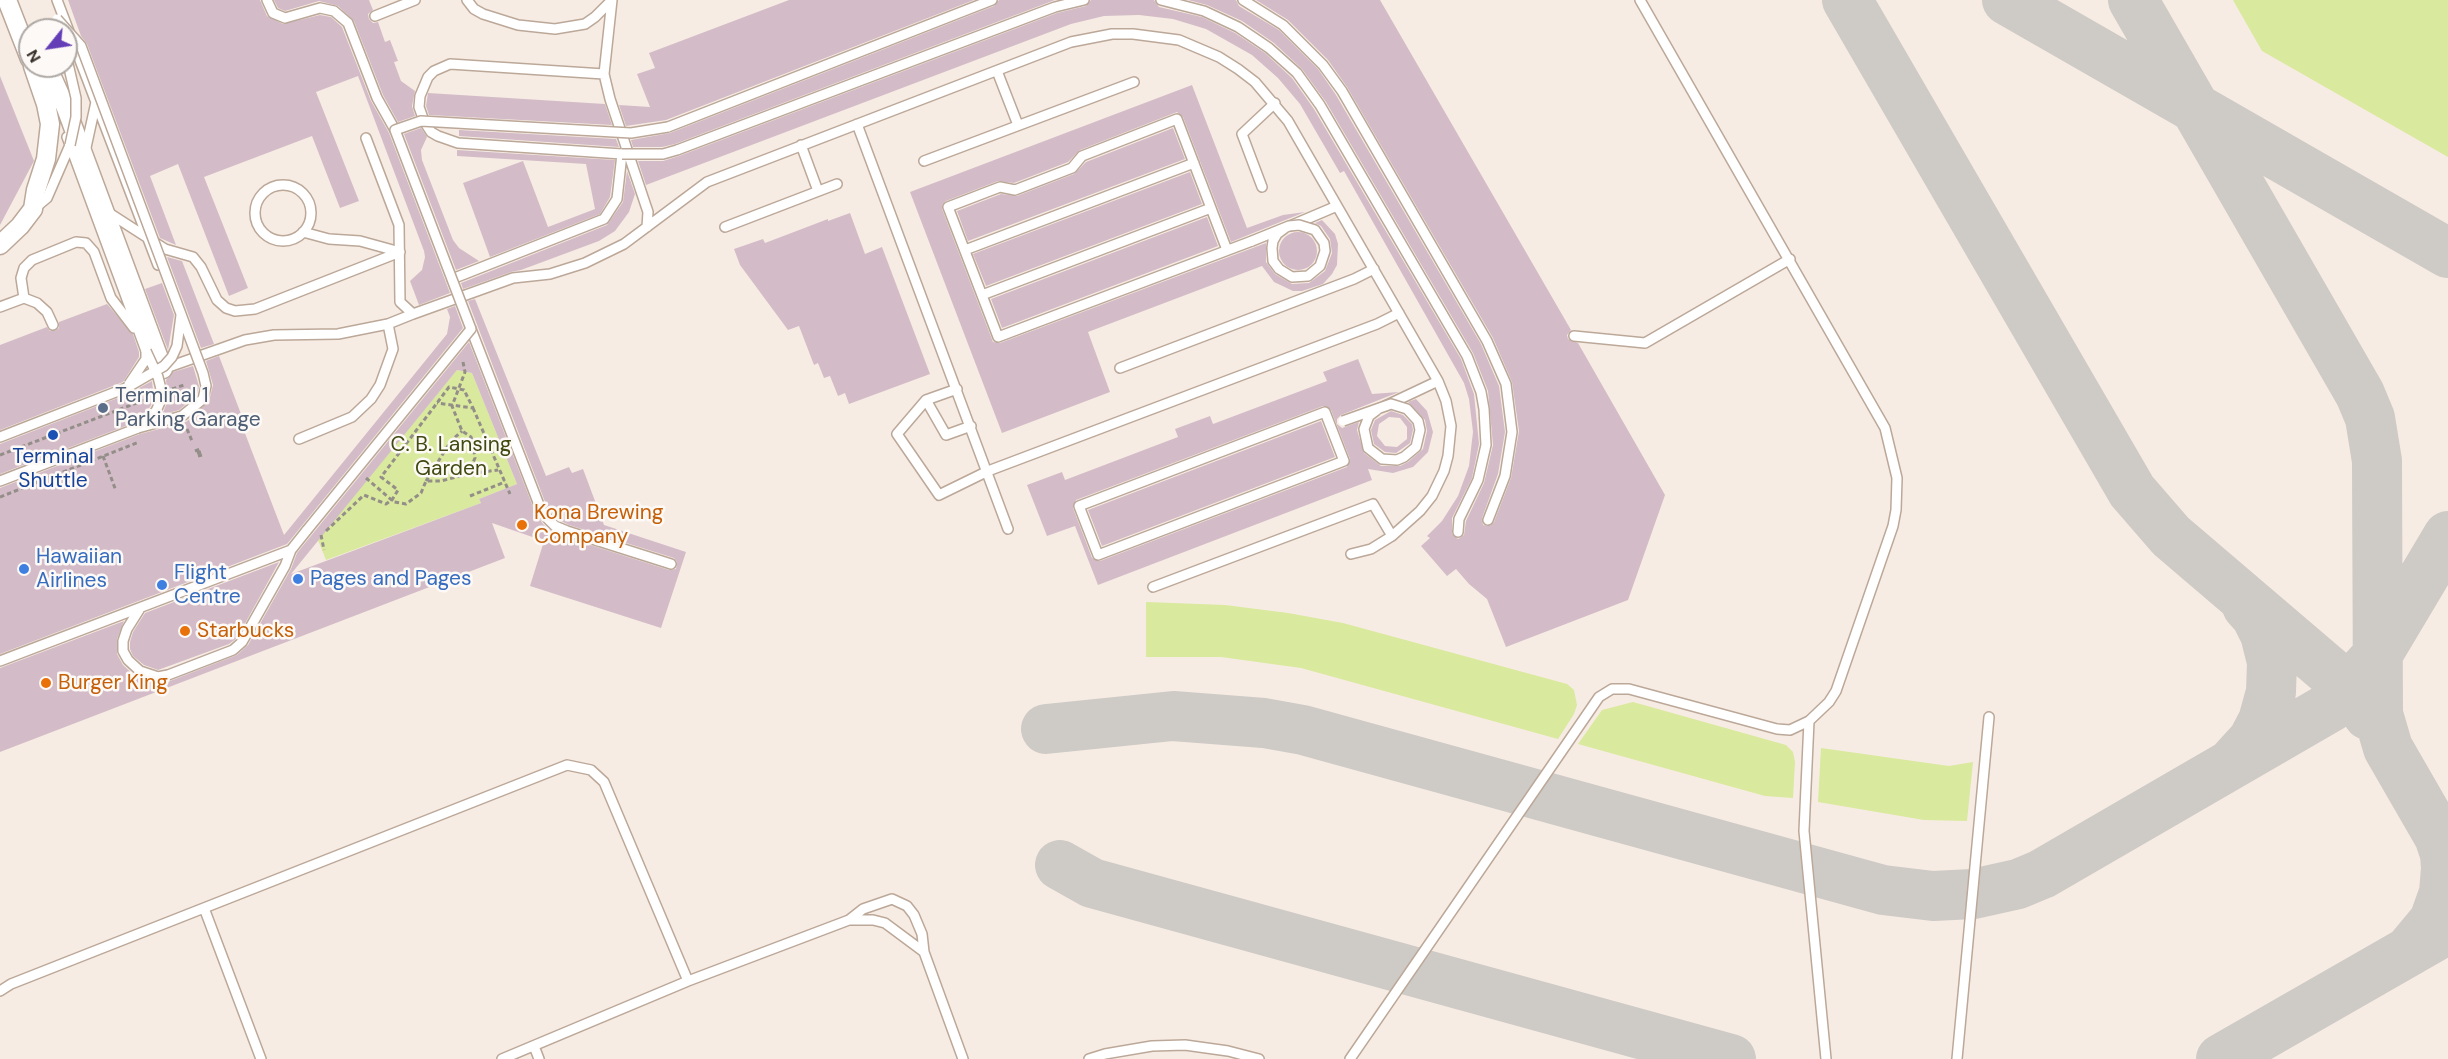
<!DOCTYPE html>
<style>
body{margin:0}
#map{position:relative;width:2448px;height:1059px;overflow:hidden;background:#fdf9f6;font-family:"DM Sans",sans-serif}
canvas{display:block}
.north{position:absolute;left:18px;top:18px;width:60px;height:60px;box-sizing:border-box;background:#fdf9f6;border:2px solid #aea8a4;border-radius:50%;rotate:240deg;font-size:16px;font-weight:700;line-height:24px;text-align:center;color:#372f29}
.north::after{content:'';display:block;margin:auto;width:21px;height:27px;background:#633eb6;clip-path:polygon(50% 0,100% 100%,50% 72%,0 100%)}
</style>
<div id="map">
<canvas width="2448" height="1059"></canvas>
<div class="north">N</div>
</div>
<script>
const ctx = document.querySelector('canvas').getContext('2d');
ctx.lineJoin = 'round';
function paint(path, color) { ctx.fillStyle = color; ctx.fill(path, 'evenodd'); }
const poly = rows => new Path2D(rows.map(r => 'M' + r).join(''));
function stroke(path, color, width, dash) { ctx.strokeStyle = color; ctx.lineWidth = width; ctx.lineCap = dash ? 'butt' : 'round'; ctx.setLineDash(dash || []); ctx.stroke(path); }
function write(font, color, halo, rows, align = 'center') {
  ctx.font = font + ' "DM Sans",sans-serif'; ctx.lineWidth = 5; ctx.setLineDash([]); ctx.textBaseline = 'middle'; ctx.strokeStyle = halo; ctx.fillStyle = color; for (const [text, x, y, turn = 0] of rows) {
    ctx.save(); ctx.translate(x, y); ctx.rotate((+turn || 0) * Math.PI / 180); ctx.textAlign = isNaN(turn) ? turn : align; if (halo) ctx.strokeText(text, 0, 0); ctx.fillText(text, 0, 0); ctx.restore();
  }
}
const built = poly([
 [0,0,2448,0,2448,1059,0,1059],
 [30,30,66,30,66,66,30,66]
]);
const green = poly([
 [2233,0,2448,0,2448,157,2262,51],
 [457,370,472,373,517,484,479,499,481,503,326,560,318,540],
 [1146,602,1225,605,1288,613,1343,623,1567,684,1574,690,1577,705,1574,714,1558,739,1301,668,1221,657,1146,657],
 [1633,702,1786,745,1793,752,1795,762,1793,798,1765,796,1578,744,1602,710],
 [1821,748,1949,766,1973,762,1967,821,1924,820,1818,802]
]);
const taxiway = poly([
 [1847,0,2132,491,2171,536,2335,676,2356,697,2368,715],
 [2007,0,2448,253],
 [2133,0,2360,394,2370,418,2377,461,2378,714,2388,748,2448,852],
 [1046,729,1173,716,1264,723,1303,730,1883,890,1933,896,1973,894,2018,884,2042,874,2332,706,2376,657,2448,536],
 [2232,763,2253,740,2263,721,2271,692,2272,662,2265,634,2256,616,2247,606],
 [1060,865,1092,883,1731,1059],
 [2409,951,2434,921,2444,893,2446,868,2445,854,2439,836],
 [2221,1059,2448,929]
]);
const building = poly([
 [68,0,260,0,267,16,283,24,320,15,331,17,342,27,371,101,389,133,450,293,419,305,410,281,422,270,425,257,424,251,358,76,316,92,359,201,340,208,312,136,204,177,248,288,229,296,178,164,150,176,176,245,160,238,87,44,81,36],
 [274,0,369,0,373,10,368,14,369,19,373,23,378,22,385,42,390,40,398,61,394,62,401,81,415,91,412,106,415,116,398,122,383,95,354,21,338,6,319,1,285,11,278,8],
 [789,0,974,0,666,120,626,126,619,105,650,107,637,74,655,68,649,53],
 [999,0,1055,0,675,144,662,147,633,147,631,140,670,133,994,6],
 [1091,0,1154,0,1159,7,1202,17,1235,33,1265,53,1292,78,1314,109,1461,359,1474,394,1479,444,1472,478,1452,518,1452,534,1458,539,1464,535,1466,521,1484,483,1493,445,1488,391,1473,353,1326,102,1302,69,1274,43,1242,21,1207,5,1188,0,1236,0,1239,6,1279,30,1318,69,1336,95,1481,344,1499,386,1505,432,1498,474,1482,518,1483,525,1490,526,1494,522,1511,478,1519,431,1512,382,1493,338,1347,87,1328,60,1288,20,1256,0,1380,0,1571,330,1567,335,1568,339,1578,343,1665,495,1628,600,1506,647,1487,599,1469,584,1456,569,1447,576,1421,546,1430,538,1427,536,1442,521,1458,496,1469,466,1473,432,1469,399,1464,383,1344,171,1340,173,1300,104,1278,78,1252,55,1206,29,1173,19,1139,15,1104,16,1071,24,646,185,638,161,663,161,679,156,1057,13,1086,6],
 [0,76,34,161,0,225],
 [1192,85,1247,228,1283,215,1305,212,1231,242,1183,117,1177,112,1080,150,1068,162,1014,183,998,181,946,201,942,205,942,209,993,342,1000,343,1266,243,1266,262,1275,274,1292,284,1309,283,1325,271,1332,253,1330,239,1321,226,1315,223,1322,220,1335,234,1338,244,1337,265,1332,274,1323,284,1302,291,1293,291,1274,282,1262,266,1088,332,1110,392,1002,433,910,192],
 [428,93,605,104,612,125,429,115,426,106],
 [421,128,427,137,421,150,422,160,453,240,459,248,479,261,456,270,404,134],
 [1173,128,1185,159,968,241,957,211,1001,194,1017,196,1074,174,1086,162],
 [459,130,616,139,619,147,459,136],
 [457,150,615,160,610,197,600,214,490,257,463,183,523,161,548,227,595,209,586,164,457,156],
 [627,171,635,194,629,212,615,231,599,241,521,270,511,272,463,289,461,283,607,225,623,202],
 [1190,172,1202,204,986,286,973,254],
 [850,213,865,254,882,247,930,374,849,404,845,393,838,396,830,376,824,378,818,363,814,365,799,326,788,330,740,265,734,249,763,239,765,243,828,219,828,221],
 [1207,217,1218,246,1002,328,991,299],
 '1279 251a19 19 0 1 1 38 0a19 19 0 1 1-38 0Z',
 [167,257,182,261,214,344,201,348],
 [162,283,174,315,168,350,145,289],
 [475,299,546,476,569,467,572,473,583,469,604,525,686,552,661,628,530,586,544,541,492,523,505,558,0,752,0,668,124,621,117,639,117,654,123,665,135,676,156,683,170,681,237,655,248,645,291,569,297,553,469,342,535,512,543,524,552,532,565,537,669,570,676,569,677,562,674,558,569,525,559,520,547,507,468,301],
 [457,370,472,373,517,484,479,499,481,503,291,574],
 [107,304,133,334,139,352,139,357,123,382,0,430,0,345,47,327,50,331,55,331,59,328,59,322],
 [455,306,463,328,287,544,0,654,0,488,140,434,186,422,209,401,213,385,206,361,219,356,241,414,238,415,284,535,447,334,450,317,447,309],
 [1358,359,1372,394,1399,392,1341,415,1337,419,1337,424,1342,428,1359,422,1357,430,1364,453,1381,466,1400,466,1408,462,1423,449,1427,431,1425,420,1408,402,1416,399,1427,411,1433,432,1428,452,1413,467,1393,473,1368,469,1372,480,1098,585,1075,526,1047,536,1027,485,1062,472,1065,480,1178,437,1175,429,1210,416,1213,424,1327,381,1323,372],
 [1323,406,1331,410,1350,459,1347,467,1100,561,1092,558,1073,508,1076,500],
 [193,366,199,386,197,395,179,410,162,415,168,400,166,380,173,372],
 [152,381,154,399,150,407,136,422,0,474,0,444,128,394],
 [1391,411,1403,415,1412,424,1413,430,1410,443,1396,453,1385,452,1374,444,1371,430,1375,420],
 [1389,417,1400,418,1407,427,1407,439,1397,447,1385,446,1377,436,1379,424],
 [1321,421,1335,457,1102,546,1088,510],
 [279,562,237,638,229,644,158,670,144,665,133,656,130,649,130,642,133,632,145,613]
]);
const path = poly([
 [463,362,465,372,452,406,462,431,471,437,473,444,475,458,468,474,498,470],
 [172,389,184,385],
 [473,408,510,494],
 [187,429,192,441],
 [195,451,200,449],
 [197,453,201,452],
 [0,455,147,399],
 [198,456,202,455],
 [366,478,394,502,406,504,421,493,426,481,441,481,468,474],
 [426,481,451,441,462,431],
 [470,496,505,482],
 [326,531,364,495,386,504,392,500,398,490,381,477,437,403,449,387,464,390,473,408,437,403],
 [321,535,324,550]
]);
const service = poly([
 [57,0,158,265],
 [267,0,273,13,285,18,320,8,334,11,348,23,377,98,395,130],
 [467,0,474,9,483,14,518,25,555,29,585,24,595,17,612,0],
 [1161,0,1204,11,1238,27,1269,48,1297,73,1320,105,1467,356,1481,392,1484,409,1486,445,1478,480,1459,519,1458,532],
 [1243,0,1283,25,1323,65,1342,91,1487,341,1506,384,1512,432,1505,476,1488,520],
 [375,16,415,0],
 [997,71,1018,125],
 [604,74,612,0],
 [857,124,1008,529],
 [668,127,992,0],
 [67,137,146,351],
 [801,145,818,191],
 [677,150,1055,7,1084,0],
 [85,152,96,102],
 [924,161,1134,82],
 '255 213a28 28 0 1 1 56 0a28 28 0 1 1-56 0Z',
 [1262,187,1242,134,1275,103],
 [35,208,47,198,70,145],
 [106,211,165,249,193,257,201,267,217,300,226,308,235,311,255,309,400,252],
 [1290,226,1337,206],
 [725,227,837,184],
 [303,232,329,239,360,241,400,252],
 [965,250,1194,163],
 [1227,250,1177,119,1082,156,1072,168,1015,190,1000,187,948,207,998,337,1252,241],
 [452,279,604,219,617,199,622,154,458,143,438,136,431,132,424,121,419,107,420,96,428,77,434,71,450,64,604,74,610,99,648,212,647,227],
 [982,295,1211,208],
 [24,298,21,278,24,268,32,260,76,242,86,243,94,252,111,298,134,328],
 [0,307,24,298,37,303,47,312,53,325],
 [413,314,513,278,550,274,585,263,624,244,707,182,1071,42,1112,34,1133,34,1179,40,1219,57,1238,69,1255,82,1288,121,1438,381,1446,401,1451,426,1448,456,1444,471,1432,496,1420,511,1392,536,1371,549,1351,554],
 [471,329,541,510,548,519,555,526,567,531,671,564],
 [1574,336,1645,343,1790,259],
 [1120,368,1354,279,1374,269],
 [163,369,245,340,274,335,338,334,388,324,413,314,400,302,399,225,366,138],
 [957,389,926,400,897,434,939,495,988,471,1377,324,1399,313],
 [926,400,946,435,971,426],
 [1385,406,1438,381],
 [1325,412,1344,461,1098,555,1079,506,1325,412],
 [0,437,126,388],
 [299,439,352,417,371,399,380,385,393,349,388,324],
 [0,481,138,428],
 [1153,587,1373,504,1392,536],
 [139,610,127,629,123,641,123,651,128,660,140,671,158,677,168,675,233,650,242,642,285,566,291,550],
 [0,661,291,550,307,530],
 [1809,721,1804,831,1826,1059],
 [204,908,261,1059],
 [849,920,873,920,885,923,924,952],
 [0,991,11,984,567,765,591,770,604,782,688,981],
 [534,1046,539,1059],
 [502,1059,688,981,849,920,863,909,892,899,907,906,914,915,922,934,924,952,963,1059],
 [1089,1059,1105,1054,1152,1046,1185,1045,1228,1051,1259,1059],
 [1350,1059,1599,697,1612,689,1629,689,1777,729,1790,730,1809,721,1829,702,1836,691,1893,526,1896,510,1897,478,1885,428,1640,0],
 [1957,1059,1989,717]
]);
const minor = poly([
 [7,0,30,59],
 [47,66,66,108,163,369],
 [0,245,20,226,33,209,36,190,46,159,50,124,46,104,33,66]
]);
const pathBridge = poly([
 [103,456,116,491],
 [0,497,139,442]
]);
const serviceBridge = poly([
 [57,19,81,46,203,373,206,386,203,399,182,416,138,428],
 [66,55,76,98,76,117,70,145],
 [622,154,663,154,677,150],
 [1252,241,1289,226,1299,225,1315,230,1324,243,1325,251,1320,266,1308,276,1292,277,1279,269,1273,261,1272,248,1273,241,1277,234,1285,228],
 [129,384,146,359,146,352],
 [126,388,164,366,172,357,177,346,181,315],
 [1343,421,1391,404,1407,409,1418,421,1420,430,1416,447,1404,457,1397,460,1382,459,1368,448,1364,429,1369,416,1377,410],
 [140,427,156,411,161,400,161,389,158,377,146,351],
 [307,530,471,329,395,130,421,121,631,133,668,127]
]);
const markers = [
 [103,408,6,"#5c6f8a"],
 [53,435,6,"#1a4fb4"],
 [522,525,6,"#e8710a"],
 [24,569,6,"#3f7fe0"],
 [298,579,6,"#3f7fe0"],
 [162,585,6,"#3f7fe0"],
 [185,631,6,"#e8710a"],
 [46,683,6,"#e8710a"]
];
const serviceNames = [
 ["Terminal 1",115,396],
 ["Parking Garage",115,420]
];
const parkNames = [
 ["C. B. Lansing",451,445],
 ["Garden",451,469]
];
const transitNames = [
 ["Terminal",53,457],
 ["Shuttle",53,481]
];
const foodNames = [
 ["Kona Brewing",534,513],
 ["Company",534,537],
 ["Starbucks",197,631],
 ["Burger King",58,683]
];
const shopNames = [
 ["Hawaiian",36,557],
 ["Airlines",36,581],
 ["Flight",174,573],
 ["Centre",174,597],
 ["Pages and Pages",310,579]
];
paint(built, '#f7ece3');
paint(green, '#d9e99d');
stroke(taxiway, '#cecac6', 50);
paint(building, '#d3bcc8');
stroke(service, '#bca899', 12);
stroke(minor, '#bca899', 21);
stroke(path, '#948e89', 3, [4.5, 3]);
stroke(service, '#fff', 9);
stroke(minor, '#fff', 18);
stroke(serviceBridge, '#bca899', 12, []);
stroke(pathBridge, '#948e89', 3, [4.5, 3]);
stroke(serviceBridge, '#fff', 9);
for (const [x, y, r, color] of markers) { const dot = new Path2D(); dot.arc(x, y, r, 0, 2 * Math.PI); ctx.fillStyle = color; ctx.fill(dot); stroke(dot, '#fdf9f6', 2); }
write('21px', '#4e5e75', '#fdf9f6', serviceNames, 'left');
write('21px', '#404910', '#fdf9f6', parkNames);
write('21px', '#164399', '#fdf9f6', transitNames);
write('21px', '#c56008', '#fdf9f6', foodNames, 'left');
write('21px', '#366cbe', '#fdf9f6', shopNames, 'left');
</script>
